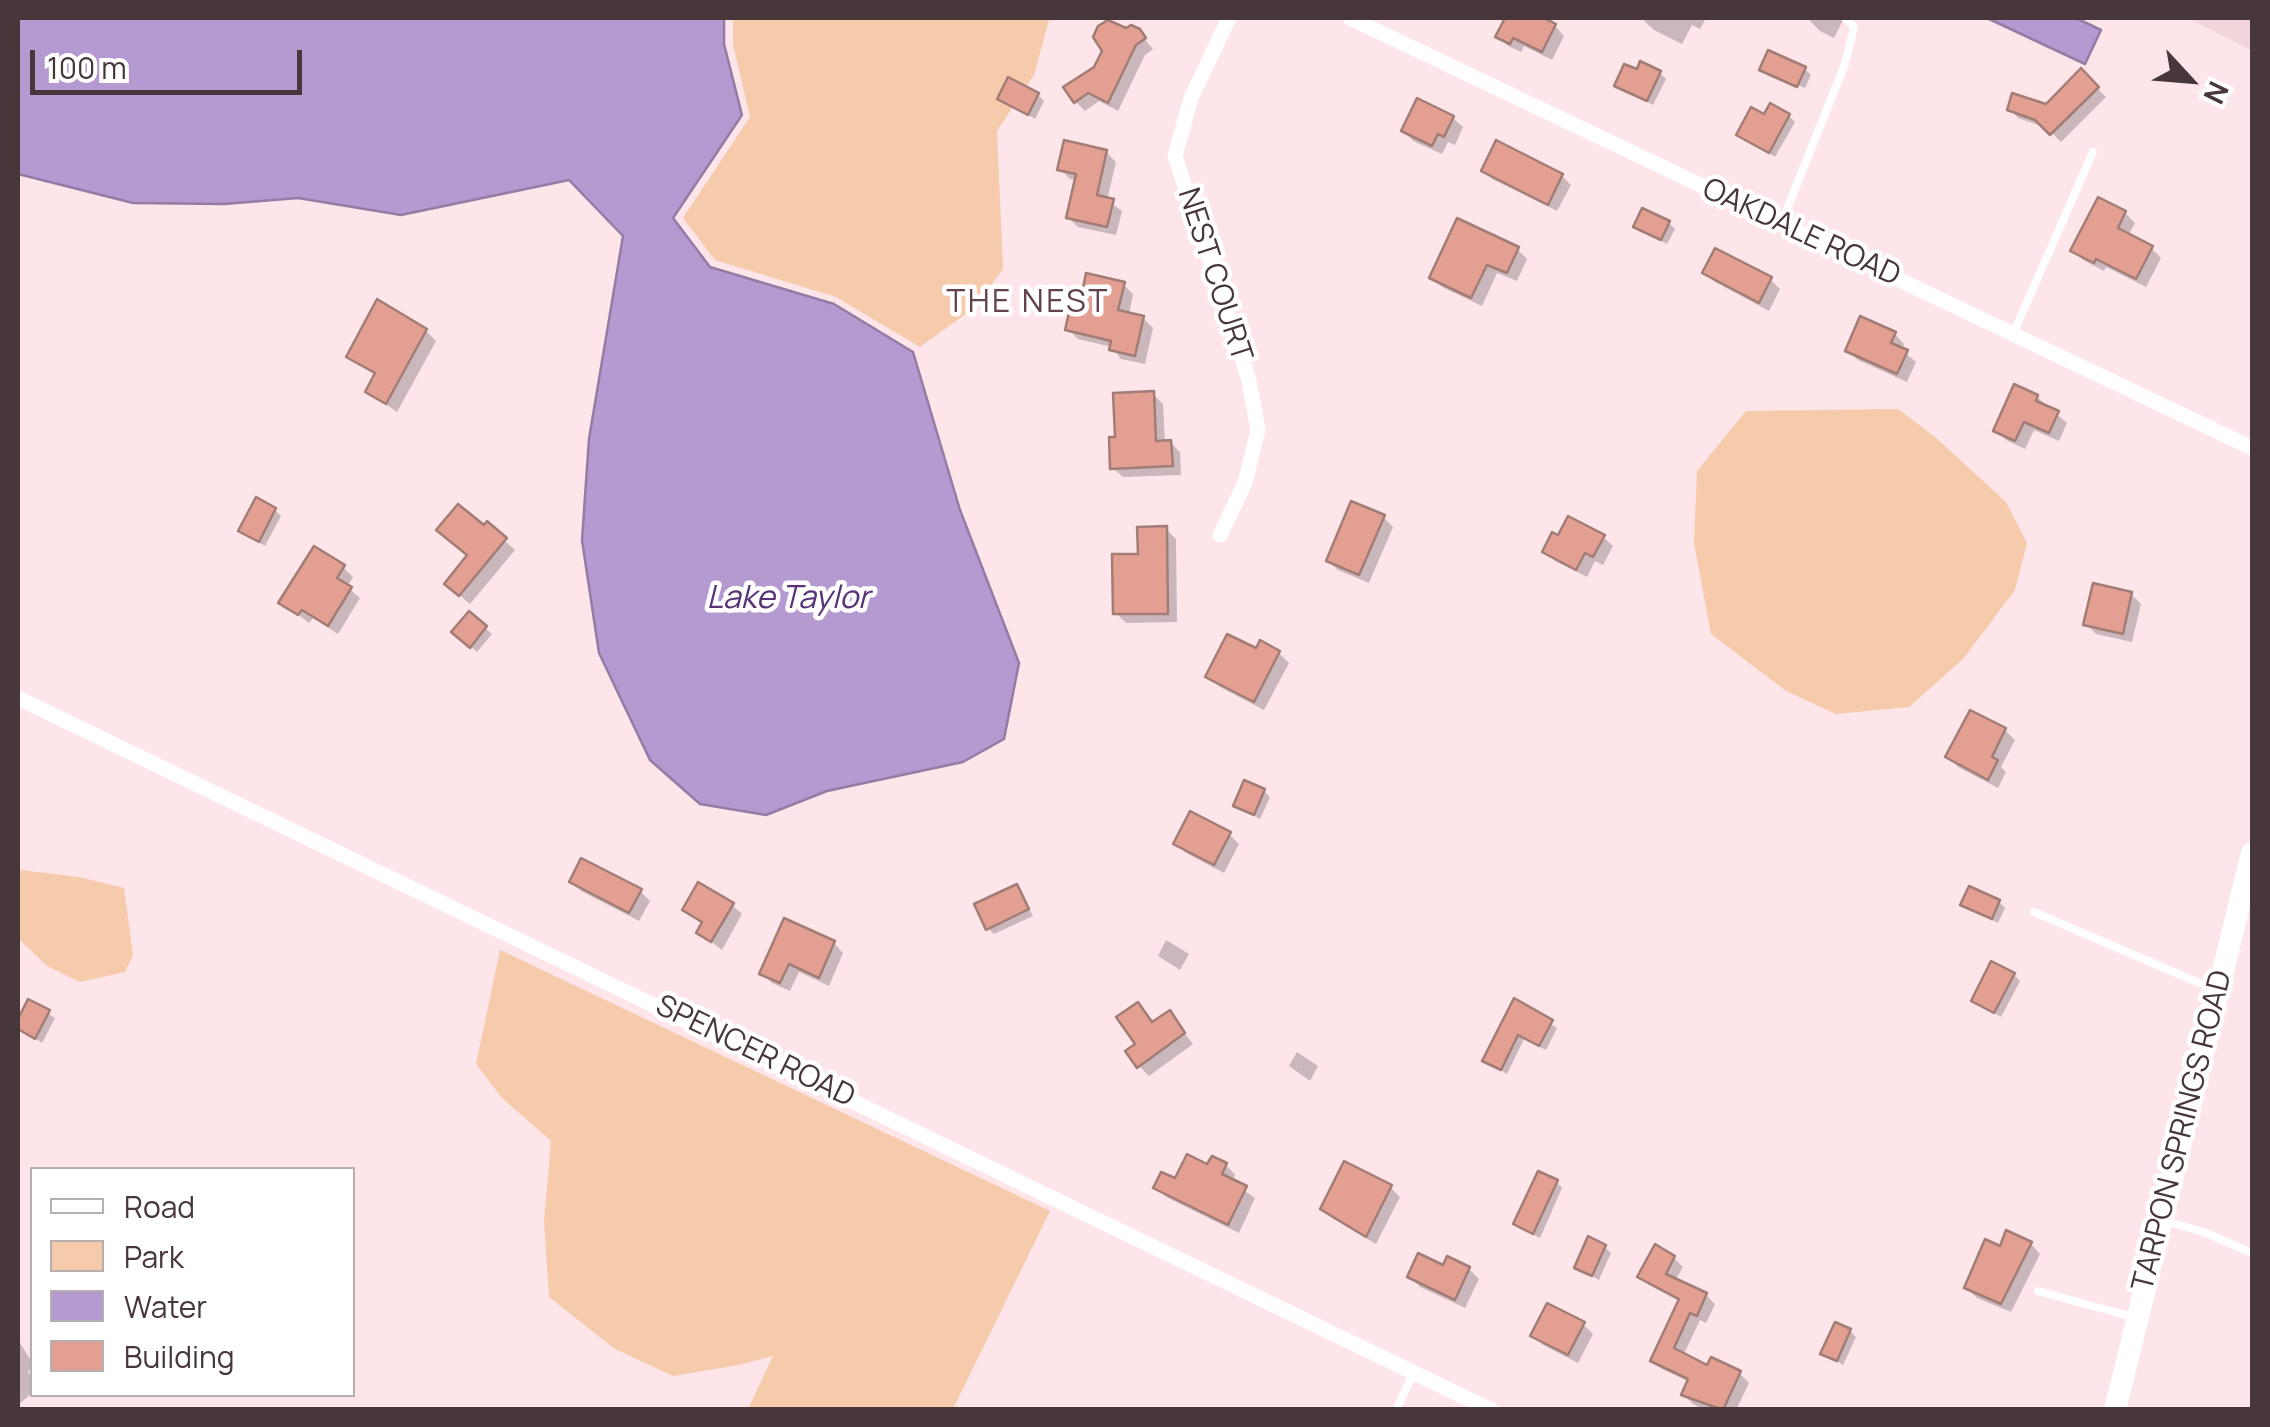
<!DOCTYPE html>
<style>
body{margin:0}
#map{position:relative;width:2270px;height:1427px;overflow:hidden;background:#fde5ea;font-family:Manrope,sans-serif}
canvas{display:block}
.frame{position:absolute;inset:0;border:20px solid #47373a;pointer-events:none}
.legend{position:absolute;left:30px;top:1167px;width:325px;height:230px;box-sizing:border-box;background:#fff;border:2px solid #b5afb0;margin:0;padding:12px 18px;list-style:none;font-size:30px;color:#47373a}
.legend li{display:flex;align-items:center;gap:20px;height:50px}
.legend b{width:50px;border:2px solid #b5afb0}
.north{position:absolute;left:2140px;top:30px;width:100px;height:100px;-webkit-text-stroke:8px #fff;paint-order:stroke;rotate:116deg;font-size:28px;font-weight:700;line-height:40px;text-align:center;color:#47373a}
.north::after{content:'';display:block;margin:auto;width:35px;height:45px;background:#47373a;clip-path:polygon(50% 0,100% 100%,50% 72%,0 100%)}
.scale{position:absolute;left:30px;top:50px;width:272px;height:45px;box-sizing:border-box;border:5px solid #47373a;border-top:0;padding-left:12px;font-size:30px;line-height:35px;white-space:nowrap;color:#47373a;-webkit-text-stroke:8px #fff;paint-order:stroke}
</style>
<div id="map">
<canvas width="2270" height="1427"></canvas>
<div class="frame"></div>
<ul class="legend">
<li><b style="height:12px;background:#fff"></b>Road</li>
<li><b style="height:28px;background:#f5cbac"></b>Park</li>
<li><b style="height:28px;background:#b599d1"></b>Water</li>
<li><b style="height:28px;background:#e49f93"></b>Building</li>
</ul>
<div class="north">N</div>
<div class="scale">100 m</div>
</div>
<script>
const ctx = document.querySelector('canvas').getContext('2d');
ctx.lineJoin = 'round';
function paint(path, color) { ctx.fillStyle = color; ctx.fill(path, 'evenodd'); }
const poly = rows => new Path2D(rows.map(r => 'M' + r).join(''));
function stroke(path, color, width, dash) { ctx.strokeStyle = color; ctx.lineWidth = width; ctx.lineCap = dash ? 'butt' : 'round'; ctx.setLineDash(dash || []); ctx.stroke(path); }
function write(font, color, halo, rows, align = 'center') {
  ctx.font = font + ' Manrope,sans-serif'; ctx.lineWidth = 9; ctx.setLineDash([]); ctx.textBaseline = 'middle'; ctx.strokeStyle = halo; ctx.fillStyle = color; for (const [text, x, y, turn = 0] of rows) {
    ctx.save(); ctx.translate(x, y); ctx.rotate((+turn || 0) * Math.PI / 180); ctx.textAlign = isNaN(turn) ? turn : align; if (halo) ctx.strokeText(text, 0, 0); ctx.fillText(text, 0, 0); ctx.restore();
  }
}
const built = poly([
 [2193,18,2252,18,2252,51,2192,20]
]);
const green = poly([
 [733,18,1049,20,1034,75,997,131,1003,269,974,308,920,347,836,297,715,260,683,218,750,117,733,44],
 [1898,409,1935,437,2006,502,2027,543,2015,590,1963,659,1909,707,1836,714,1786,691,1711,634,1694,543,1697,471,1746,411],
 [21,870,79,877,124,888,133,955,125,972,80,982,47,966,18,938,18,882],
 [500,950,1050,1211,953,1409,748,1409,773,1356,739,1365,673,1376,615,1349,549,1297,544,1221,551,1141,501,1097,476,1064]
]);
const water = poly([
 [18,18,724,18,724,44,742,115,673,218,710,267,834,304,913,352,960,510,1019,663,1004,739,963,762,827,791,766,815,700,804,650,760,599,653,582,540,589,439,623,236,569,180,401,215,298,198,224,204,133,203,18,174,18,18],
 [1987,18,2076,18,2101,30,2085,64,1987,18]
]);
const shadow = poly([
 [1508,18,1538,18,1555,26,1564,36,1552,60,1524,46,1521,52,1508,46,1498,36],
 [1646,18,1706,18,1700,29,1692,25,1682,44,1654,30,1644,21],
 [1812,18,1844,18,1834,38,1820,31,1810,21],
 [1138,31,1153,49,1145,55,1118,111,1099,101,1085,111,1075,101,1096,68],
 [1805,69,1811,75,1805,88,1762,70],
 [2081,72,2106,97,2061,142,2047,128,2018,118,2010,109,2046,107],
 [1638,73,1660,73,1666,79,1653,105,1617,85],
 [1038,95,1044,101,1035,119,1000,98],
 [1789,116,1795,122,1775,157,1739,134,1765,117],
 [1453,118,1463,127,1455,145,1448,142,1442,154,1413,141,1404,131],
 [1497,144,1562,176,1571,185,1557,211,1492,179,1484,171],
 [1106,152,1116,162,1107,200,1122,211,1116,235,1078,227,1068,217,1077,180,1070,179,1060,169],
 [2125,213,2135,223,2128,236,2151,248,2161,258,2146,287,2106,267,2104,271,2083,260,2073,250],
 [1669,223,1675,229,1667,244,1636,227],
 [1517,249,1527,259,1517,281,1497,273,1482,306,1442,287,1432,278],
 [1705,273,1770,279,1780,289,1769,311,1715,282],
 [1124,285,1133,294,1129,315,1143,318,1153,328,1145,364,1121,359,1112,347,1078,339,1068,329,1085,291],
 [426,331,436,341,397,412,368,392,377,376,349,357],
 [1895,334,1904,344,1902,350,1916,362,1907,382,1858,360,1848,351],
 [1153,394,1163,404,1165,443,1170,442,1180,452,1181,475,1123,477,1113,468,1117,439],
 [2037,397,2067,423,2059,441,2034,430,2025,449,2006,440,1996,430],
 [275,510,281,516,265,546,241,531],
 [1383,517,1393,527,1369,583,1338,570,1328,560],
 [487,525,515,550,470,604,457,593,469,556],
 [1166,529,1176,539,1177,622,1126,623,1116,613],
 [1603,537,1613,546,1603,565,1595,561,1587,577,1555,561,1545,551],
 [343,567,353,577,347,587,360,598,338,634,313,618,309,623,282,602],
 [2131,594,2141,604,2132,642,2096,634,2086,624],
 [469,614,492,634,477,652,455,632],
 [1279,653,1289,663,1264,710,1218,686,1209,676],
 [1971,713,2005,730,2015,740,2001,767,2006,772,1998,788,1958,767,1948,757],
 [1264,791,1270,797,1260,819,1236,805],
 [1229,834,1239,844,1224,873,1186,853,1176,843],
 [572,882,640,891,650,901,639,921,581,891],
 [1017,887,1033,916,994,934,988,928],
 [1999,902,2005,908,1998,923,1963,905],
 [732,905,742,914,722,950,699,932,703,925,685,910],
 [1166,940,1189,954,1180,970,1158,956],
 [834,943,843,953,829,986,799,972,790,991,772,983,762,973],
 [2014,975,2020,981,2001,1017,1974,1001],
 [1515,1001,1557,1028,1546,1050,1524,1039,1507,1074,1485,1060],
 [29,1002,55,1018,42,1043,18,1027],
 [1137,1005,1154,1024,1169,1014,1193,1044,1149,1076,1139,1066],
 [1297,1052,1318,1066,1310,1081,1289,1066],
 [1226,1165,1235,1175,1232,1182,1255,1198,1239,1233,1166,1197,1156,1188,1209,1168],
 [1556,1182,1562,1188,1540,1238,1522,1230,1516,1224],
 [1390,1187,1400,1197,1376,1244,1332,1218,1323,1208],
 [2031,1244,2040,1254,2011,1312,1977,1298,1967,1288,2001,1249],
 [1605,1247,1611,1253,1599,1280,1577,1267],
 [1674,1258,1683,1267,1675,1281,1706,1295,1715,1304,1706,1323,1700,1320,1683,1356,1709,1368,1740,1374,1749,1383,1736,1410,1704,1410,1693,1404,1684,1395,1690,1382,1662,1369,1653,1360,1680,1302,1649,1285,1640,1276],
 [1444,1268,1469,1269,1479,1279,1465,1308,1420,1287,1410,1277],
 [1583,1324,1593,1334,1578,1363,1543,1345,1533,1335],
 [1850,1331,1856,1337,1843,1365,1824,1353],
 [18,1340,32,1362,32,1368,28,1372,32,1378,32,1393,18,1405]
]);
const building = poly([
 [1505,18,1544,18,1556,24,1542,52,1513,38,1510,44,1495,37,1505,18],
 [1108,20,1126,28,1131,25,1140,29,1146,38,1136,45,1108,103,1088,93,1074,103,1063,87,1094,67,1102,51,1093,37,1098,26,1108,20],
 [1768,50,1806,67,1797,87,1759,70,1768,50],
 [1640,61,1661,71,1647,101,1614,86,1624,64,1637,69,1640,61],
 [2081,68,2099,87,2050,135,2035,120,2007,110,2012,93,2046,104,2081,68],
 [1008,77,1039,93,1028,115,997,99,1008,77],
 [1417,98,1454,116,1444,137,1438,134,1432,146,1401,131,1417,98],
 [1770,103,1790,114,1769,153,1736,135,1751,107,1764,114,1770,103],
 [1064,140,1107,150,1097,195,1114,199,1107,227,1066,218,1076,174,1057,170,1064,140],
 [1496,140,1563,174,1548,205,1481,171,1496,140],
 [2098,197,2126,211,2118,228,2153,246,2136,279,2096,259,2094,263,2070,251,2098,197],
 [1642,208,1670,221,1661,240,1633,227,1642,208],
 [1457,218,1519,247,1507,273,1487,265,1471,298,1429,278,1457,218],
 [1715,248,1772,277,1759,303,1702,273,1715,248],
 [1086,273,1125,282,1118,310,1144,316,1135,356,1109,350,1111,341,1065,330,1075,286,1083,288,1086,273],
 [377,299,427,329,386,404,365,392,375,373,346,357,377,299],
 [1860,316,1896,332,1891,343,1908,350,1897,374,1845,351,1860,316],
 [2014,384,2038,395,2036,401,2059,411,2049,433,2024,422,2015,441,1993,431,2014,384],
 [1154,391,1156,441,1171,440,1173,466,1110,469,1109,437,1115,437,1113,393,1154,391],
 [256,497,276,508,259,542,238,531,256,497],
 [1351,501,1385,515,1359,575,1326,561,1351,501],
 [458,504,484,525,487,521,507,538,459,596,444,584,467,555,436,530,458,504],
 [1568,516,1605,535,1593,557,1585,553,1576,570,1542,552,1552,532,1558,535,1568,516],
 [1167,526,1168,614,1113,614,1112,554,1138,554,1137,527,1167,526],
 [314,546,345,565,337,578,352,587,328,626,302,610,298,615,278,603,314,546],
 [2093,583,2132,592,2123,634,2083,625,2093,583],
 [469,611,487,626,470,648,451,632,469,611],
 [1227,634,1256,648,1260,640,1280,651,1254,702,1205,677,1227,634],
 [1970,710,2006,728,1992,757,1998,760,1988,780,1945,757,1970,710],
 [1244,780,1265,789,1254,815,1233,806,1244,780],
 [1190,811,1231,832,1214,865,1173,844,1190,811],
 [581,858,642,889,629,913,569,882,581,858],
 [698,882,734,903,711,942,696,933,702,922,682,910,698,882],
 [1017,884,1029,909,986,930,974,904,1017,884],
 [1969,886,2000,900,1992,919,1960,905,1969,886],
 [784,918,835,941,819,978,789,964,780,983,759,974,784,918],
 [1991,961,2015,973,1994,1013,1971,1001,1991,961],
 [1514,998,1553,1020,1539,1046,1518,1035,1501,1070,1482,1061,1514,998],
 [28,999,50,1010,35,1039,18,1029,18,1019,28,999],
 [1138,1002,1152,1022,1170,1010,1185,1033,1137,1068,1125,1051,1135,1044,1116,1017,1138,1002],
 [1187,1154,1207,1164,1212,1156,1227,1163,1222,1174,1247,1186,1228,1225,1153,1188,1161,1172,1175,1178,1187,1154],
 [1344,1161,1392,1185,1366,1237,1320,1209,1344,1161],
 [1538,1171,1558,1180,1533,1234,1513,1224,1538,1171],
 [2006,1230,2032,1242,2001,1304,1964,1288,1985,1239,2000,1246,2006,1230],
 [1588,1236,1606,1245,1592,1276,1574,1268,1588,1236],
 [1655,1244,1675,1256,1666,1274,1707,1293,1697,1316,1690,1313,1674,1348,1707,1365,1711,1357,1741,1371,1723,1410,1681,1395,1688,1379,1650,1361,1679,1299,1637,1277,1655,1244],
 [1418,1253,1443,1265,1447,1256,1470,1267,1455,1300,1407,1277,1418,1253],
 [1547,1303,1585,1322,1568,1355,1530,1336,1547,1303],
 [1835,1322,1851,1329,1837,1361,1820,1354,1835,1322]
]);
const lane = poly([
 [1781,224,1845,64,1854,27,1845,18],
 [2013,334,2093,152],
 [2034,912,2213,989],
 [2166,1221,2206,1233,2252,1253],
 [2038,1291,2133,1317],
 [1396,1410,1414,1372]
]);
const street = poly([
 [1350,18,2252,448],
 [1220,535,1245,483,1258,430,1249,380,1175,156,1191,98,1229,18],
 [18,698,1491,1410]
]);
const secondary = poly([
 [2115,1410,2252,853]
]);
const streetNames = [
 ["OAKDALE ROAD",1801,233,25],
 ["NEST COURT",1214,275,72],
 ["SPENCER ROAD",755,1052,26],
 ["TARPON SPRINGS ROAD",2183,1131,-76]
];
const neighbourhoodNames = [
 ["THE NEST",1028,303]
];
const waterNames = [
 ["Lake Taylor",788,599]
];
paint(built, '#f2d4db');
paint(green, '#f5cbac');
paint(water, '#b599d1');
stroke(water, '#947ca4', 2.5);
paint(shadow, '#0003');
paint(building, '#e49f93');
stroke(building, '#a17d76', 2.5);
stroke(lane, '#fff', 8);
stroke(street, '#fff', 15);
stroke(secondary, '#fff', 22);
write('30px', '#47373a', '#fff', streetNames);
ctx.letterSpacing = '2.5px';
write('32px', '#63434b', '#fff', neighbourhoodNames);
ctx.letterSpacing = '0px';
write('italic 32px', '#583377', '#fff', waterNames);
</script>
